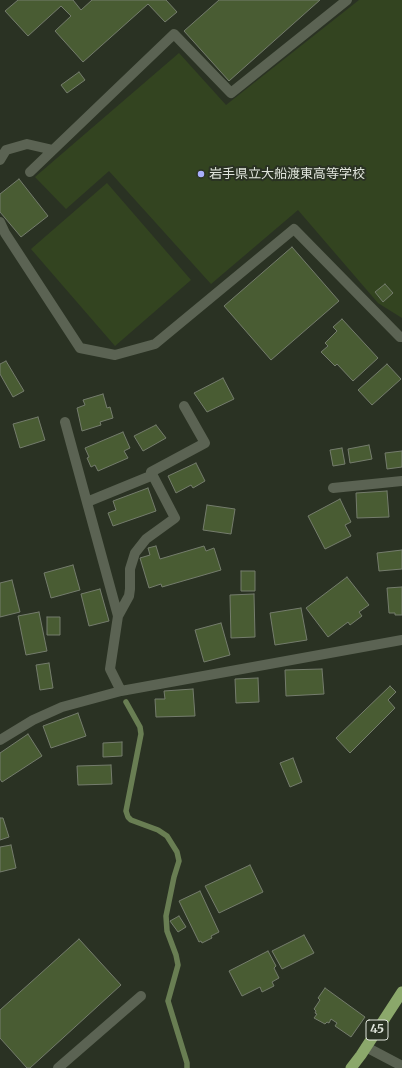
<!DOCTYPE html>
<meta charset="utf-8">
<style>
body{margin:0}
canvas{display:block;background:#2a3223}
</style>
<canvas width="402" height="1068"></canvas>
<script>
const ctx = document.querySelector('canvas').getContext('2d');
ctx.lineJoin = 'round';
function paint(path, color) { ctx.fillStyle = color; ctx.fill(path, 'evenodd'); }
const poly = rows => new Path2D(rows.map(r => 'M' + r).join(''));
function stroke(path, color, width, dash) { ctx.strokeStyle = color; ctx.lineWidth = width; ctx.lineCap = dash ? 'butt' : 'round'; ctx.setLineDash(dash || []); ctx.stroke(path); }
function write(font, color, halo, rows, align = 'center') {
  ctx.font = font + ' Merriweather,"Noto Sans JP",serif'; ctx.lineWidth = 4; ctx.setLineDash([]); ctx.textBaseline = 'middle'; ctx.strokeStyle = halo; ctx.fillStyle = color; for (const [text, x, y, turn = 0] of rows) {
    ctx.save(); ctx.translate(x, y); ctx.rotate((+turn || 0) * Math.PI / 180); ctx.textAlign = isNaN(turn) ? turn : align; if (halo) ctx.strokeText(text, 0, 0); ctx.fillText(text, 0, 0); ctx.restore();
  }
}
const green = poly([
 [359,0,402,0,402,318,378,303,298,210,211,284,109,171,66,209,35,177,179,53,226,105],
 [107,183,191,280,115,346,31,249]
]);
const stream = poly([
 [126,702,140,727,141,734,126,811,128,817,131,820,158,830,167,836,177,852,179,861,174,877,166,916,167,931,176,955,178,965,168,1001,187,1063,187,1068]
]);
const building = poly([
 [18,0,73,0,81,10,92,0,166,0,177,12,165,22,148,4,83,62,55,31,71,16,61,6,28,36,5,11,18,0],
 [219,0,320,0,229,81,184,31,219,0],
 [79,72,85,80,67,93,61,85,79,72],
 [19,179,48,216,21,237,0,212,0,194,19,179],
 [292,247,339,301,271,360,224,306,292,247],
 [385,284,393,293,383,302,375,292,385,284],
 [342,319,378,358,353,381,337,364,335,366,321,352,328,346,325,343,337,331,333,327,342,319],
 [6,361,24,391,13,397,0,374,0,364,6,361],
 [387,364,401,379,372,405,358,390,387,364],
 [223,378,234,399,207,412,194,393,223,378],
 [103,394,107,408,110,407,113,418,100,422,101,425,82,431,77,408,85,405,83,400,103,394],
 [38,417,45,440,20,448,13,424,38,417],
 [156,425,166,438,143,451,134,436,156,425],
 [123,432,130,448,124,451,128,458,98,471,95,465,91,467,87,458,89,457,85,448,123,432],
 [369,445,372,459,350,463,348,449,369,445],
 [342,448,345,464,333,466,330,450,342,448],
 [402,451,402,467,387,469,385,453,402,451],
 [196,463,205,481,193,488,191,485,176,493,168,476,196,463],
 [148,488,156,511,113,526,108,513,116,510,113,501,148,488],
 [387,491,389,517,357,518,356,493,387,491],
 [340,499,351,522,345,525,351,536,325,549,308,516,340,499],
 [207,505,235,509,231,534,203,530,207,505],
 [156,546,160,559,204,546,206,551,214,548,221,570,162,587,161,584,149,588,140,558,150,555,148,548,156,546],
 [402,550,402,569,379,571,377,553,402,550],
 [73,565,80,590,51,598,44,573,73,565],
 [241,571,255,571,255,591,241,591,241,571],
 [347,577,369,605,359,612,362,616,350,625,348,622,328,637,306,608,347,577],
 [12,580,20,612,0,617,0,583,12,580],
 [402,587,402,615,395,615,395,613,389,613,387,588,402,587],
 [100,589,109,621,89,626,81,594,100,589],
 [254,594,255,637,231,638,230,595,254,594],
 [301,608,307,640,275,645,270,613,301,608],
 [39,612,47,651,26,655,18,616,39,612],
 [47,617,60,617,60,635,47,635,47,617],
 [221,623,230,655,204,662,195,630,221,623],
 [49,663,53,688,40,690,36,665,49,663],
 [322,669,324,694,286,696,285,670,322,669],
 [258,678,259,702,236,703,235,679,258,678],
 [390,686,396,692,388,700,395,708,350,753,336,738,390,686],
 [193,689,195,716,156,717,155,699,165,699,164,691,193,689],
 [78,713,86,736,51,748,43,726,78,713],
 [28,734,42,756,2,782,0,779,0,753,28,734],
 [122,742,122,756,103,757,103,743,122,742],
 [293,758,302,782,290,787,280,763,293,758],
 [111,765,112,784,78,785,77,766,111,765],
 [0,818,3,818,9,837,0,840,0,818],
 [11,845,16,868,0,872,0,847,11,845],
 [250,865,263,892,219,913,205,886,250,865],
 [200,891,219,932,211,936,212,938,202,943,201,941,199,942,179,901,200,891],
 [179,916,186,927,178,932,170,921,179,916],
 [304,935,314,953,282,969,272,951,304,935],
 [79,939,121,985,30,1068,27,1068,0,1038,0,1010,79,939],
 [268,951,276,966,274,968,279,978,272,982,274,986,262,992,260,987,242,996,229,971,268,951],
 [325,988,365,1017,351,1037,335,1026,337,1023,331,1019,329,1023,327,1022,325,1024,314,1018,317,1014,315,1013,316,1011,314,1009,320,1000,318,998,325,988]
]);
const service = poly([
 [0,160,6,150,27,144,53,150],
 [30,172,174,34,231,93,347,0],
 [0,222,5,233,80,348,115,355,155,344,294,229,400,337,402,337],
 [58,1068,141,996]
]);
const minor = poly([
 [65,422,118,616,110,669,121,691],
 [333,488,402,481],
 [87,502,153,475],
 [118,616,129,596,130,589,130,569,135,553,146,539,175,518,151,472,205,443,184,406],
 [0,740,33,720,62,707,121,691,402,640],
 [366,1047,402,1066]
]);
const trunk = poly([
 [351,1068,361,1055,402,992]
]);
const markers = [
 [201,174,4,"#a9b0fc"]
];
const shields = [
 [377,1030,22]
];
const shieldNames = [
 ["45",377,1030]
];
const poiNames = [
 ["岩手県立大船渡東高等学校",209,174]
];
paint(green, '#334420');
stroke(stream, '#697e53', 5.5);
paint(building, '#495c33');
stroke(building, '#747c6c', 1);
stroke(service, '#5b6353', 10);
stroke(minor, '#5b6353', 10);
stroke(trunk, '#8ba86b', 11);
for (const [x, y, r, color] of markers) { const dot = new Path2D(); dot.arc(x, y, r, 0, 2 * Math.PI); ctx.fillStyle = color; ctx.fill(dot); stroke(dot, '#2a3223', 1.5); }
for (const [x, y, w] of shields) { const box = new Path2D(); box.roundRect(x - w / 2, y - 10, w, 20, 3); ctx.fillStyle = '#2a3223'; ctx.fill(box); stroke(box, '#dfe4db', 1); }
write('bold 12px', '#dfe4db', null, shieldNames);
write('13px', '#dfe4db', '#2a3223', poiNames, 'left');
</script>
